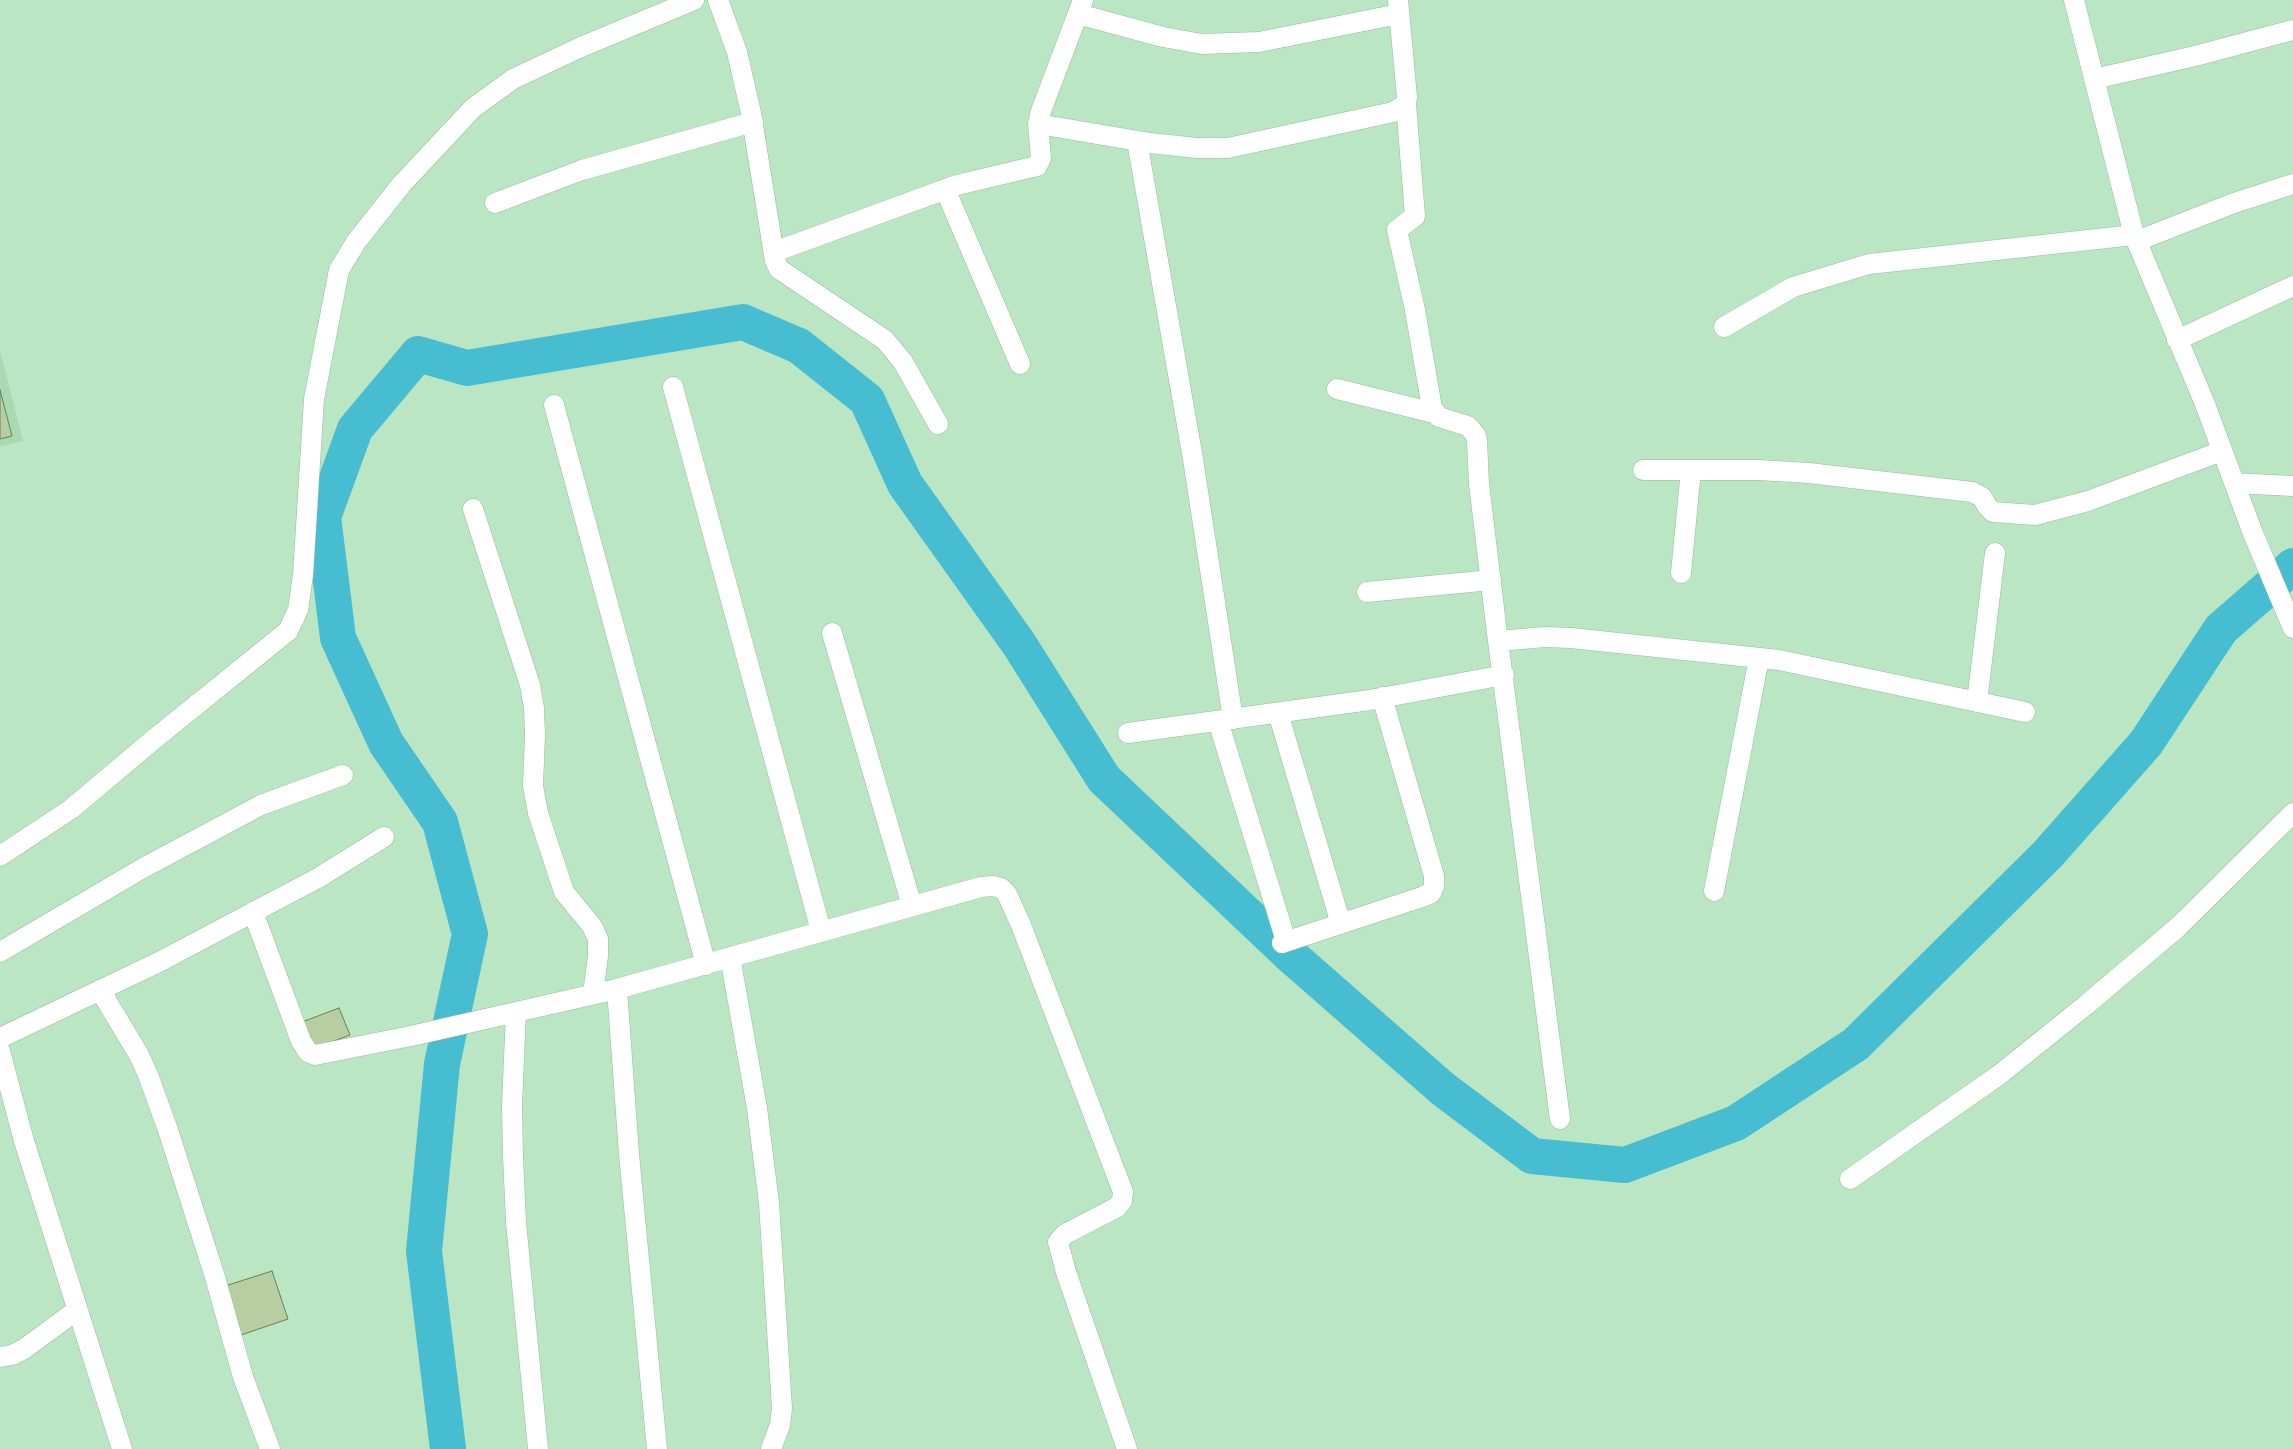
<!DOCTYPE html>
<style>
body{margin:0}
canvas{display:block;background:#bae6c3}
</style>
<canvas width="2293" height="1449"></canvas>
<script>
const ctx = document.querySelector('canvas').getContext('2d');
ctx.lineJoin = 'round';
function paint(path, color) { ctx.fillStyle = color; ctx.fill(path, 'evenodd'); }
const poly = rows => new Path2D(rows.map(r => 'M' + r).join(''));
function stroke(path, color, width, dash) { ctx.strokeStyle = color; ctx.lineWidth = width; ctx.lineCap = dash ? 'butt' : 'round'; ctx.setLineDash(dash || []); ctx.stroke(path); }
const built = poly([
 [0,351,23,441,0,446]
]);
const river = poly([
 [448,1449,424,1251,442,1064,470,934,440,822,386,743,338,638,323,517,355,429,418,354,467,368,743,322,799,346,867,400,905,484,1019,644,1104,779,1290,955,1443,1089,1532,1156,1625,1165,1736,1123,1856,1044,2048,854,2146,743,2221,629,2293,566]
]);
const building = poly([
 [0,390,12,436,0,439,0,390],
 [339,1008,350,1035,313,1049,302,1022,339,1008],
 [272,1271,288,1319,238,1336,222,1287,272,1271]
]);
const minor = poly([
 [718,0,737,52,751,113,775,261,779,269,885,340,903,362,938,424],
 [2074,0,2134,235,2205,404,2252,531,2293,628],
 [1078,14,1163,37,1202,44,1259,42,1399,14],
 [2094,79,2195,56,2293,30],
 [1406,104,1415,216,1397,230,1415,310,1432,408,1439,417,1468,426,1475,434,1477,440,1479,484,1497,633,1560,1119],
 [1038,124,1150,143,1197,148,1228,148,1393,112,1406,104,1407,97,1398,0],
 [1137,141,1193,459,1233,719],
 [945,189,1020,364],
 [495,203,582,170,753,122],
 [2137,241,2234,203,2293,184],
 [774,252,957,185,1037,166,1041,158,1038,124,1041,111,1083,0],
 [1724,327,1793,287,1869,264,2134,235],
 [2177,340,2293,286],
 [673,387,821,931],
 [1337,389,1434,413],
 [554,405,706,965],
 [1643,470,1759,470,1809,473,1972,492,1982,497,1987,506,1993,512,2035,515,2088,501,2222,451],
 [2234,483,2293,486],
 [473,509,530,685,534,708,535,735,533,786,538,813,564,892,592,926,598,939,598,956,593,994],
 [1681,573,1691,470],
 [1367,592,1491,580],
 [832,633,912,906],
 [1498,641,1545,637,1571,638,1779,660,2025,712],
 [1977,702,1995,553],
 [1278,713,1341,924],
 [1218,721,1286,941],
 [1128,733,1370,700,1504,675],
 [0,856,71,809,153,740,288,631,298,610,303,575,314,399,339,270,356,242,401,185,473,108,513,79,581,47,694,0],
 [1714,891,1759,658],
 [253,912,301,1041,308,1052,315,1055,411,1036,617,989,981,887,993,886,1001,888,1007,894,1021,925,1123,1192,1122,1201,1117,1207,1065,1234,1058,1242,1066,1272,1127,1449],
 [1282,943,1422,897,1431,893,1434,886,1434,876,1382,697],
 [0,952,143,868,261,805,343,775],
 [730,957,757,1108,769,1203,782,1408,780,1425,771,1449],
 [617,989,629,1154,657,1449],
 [100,990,139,1055,148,1075,168,1130,215,1277,243,1377,270,1449],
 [516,1012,512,1105,513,1156,516,1222,538,1449],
 [0,1038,159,962,318,878,384,837],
 [0,1051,24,1141,122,1449],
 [1850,1179,1999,1075,2086,1005,2178,927,2293,813],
 [0,1357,12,1355,24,1349,77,1310]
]);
paint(built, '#a9d9b2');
stroke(river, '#46bdd1', 36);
paint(building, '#b6cea1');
stroke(building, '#6b8057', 1);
stroke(minor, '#93bd9b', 21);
stroke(minor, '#fff', 20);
</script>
